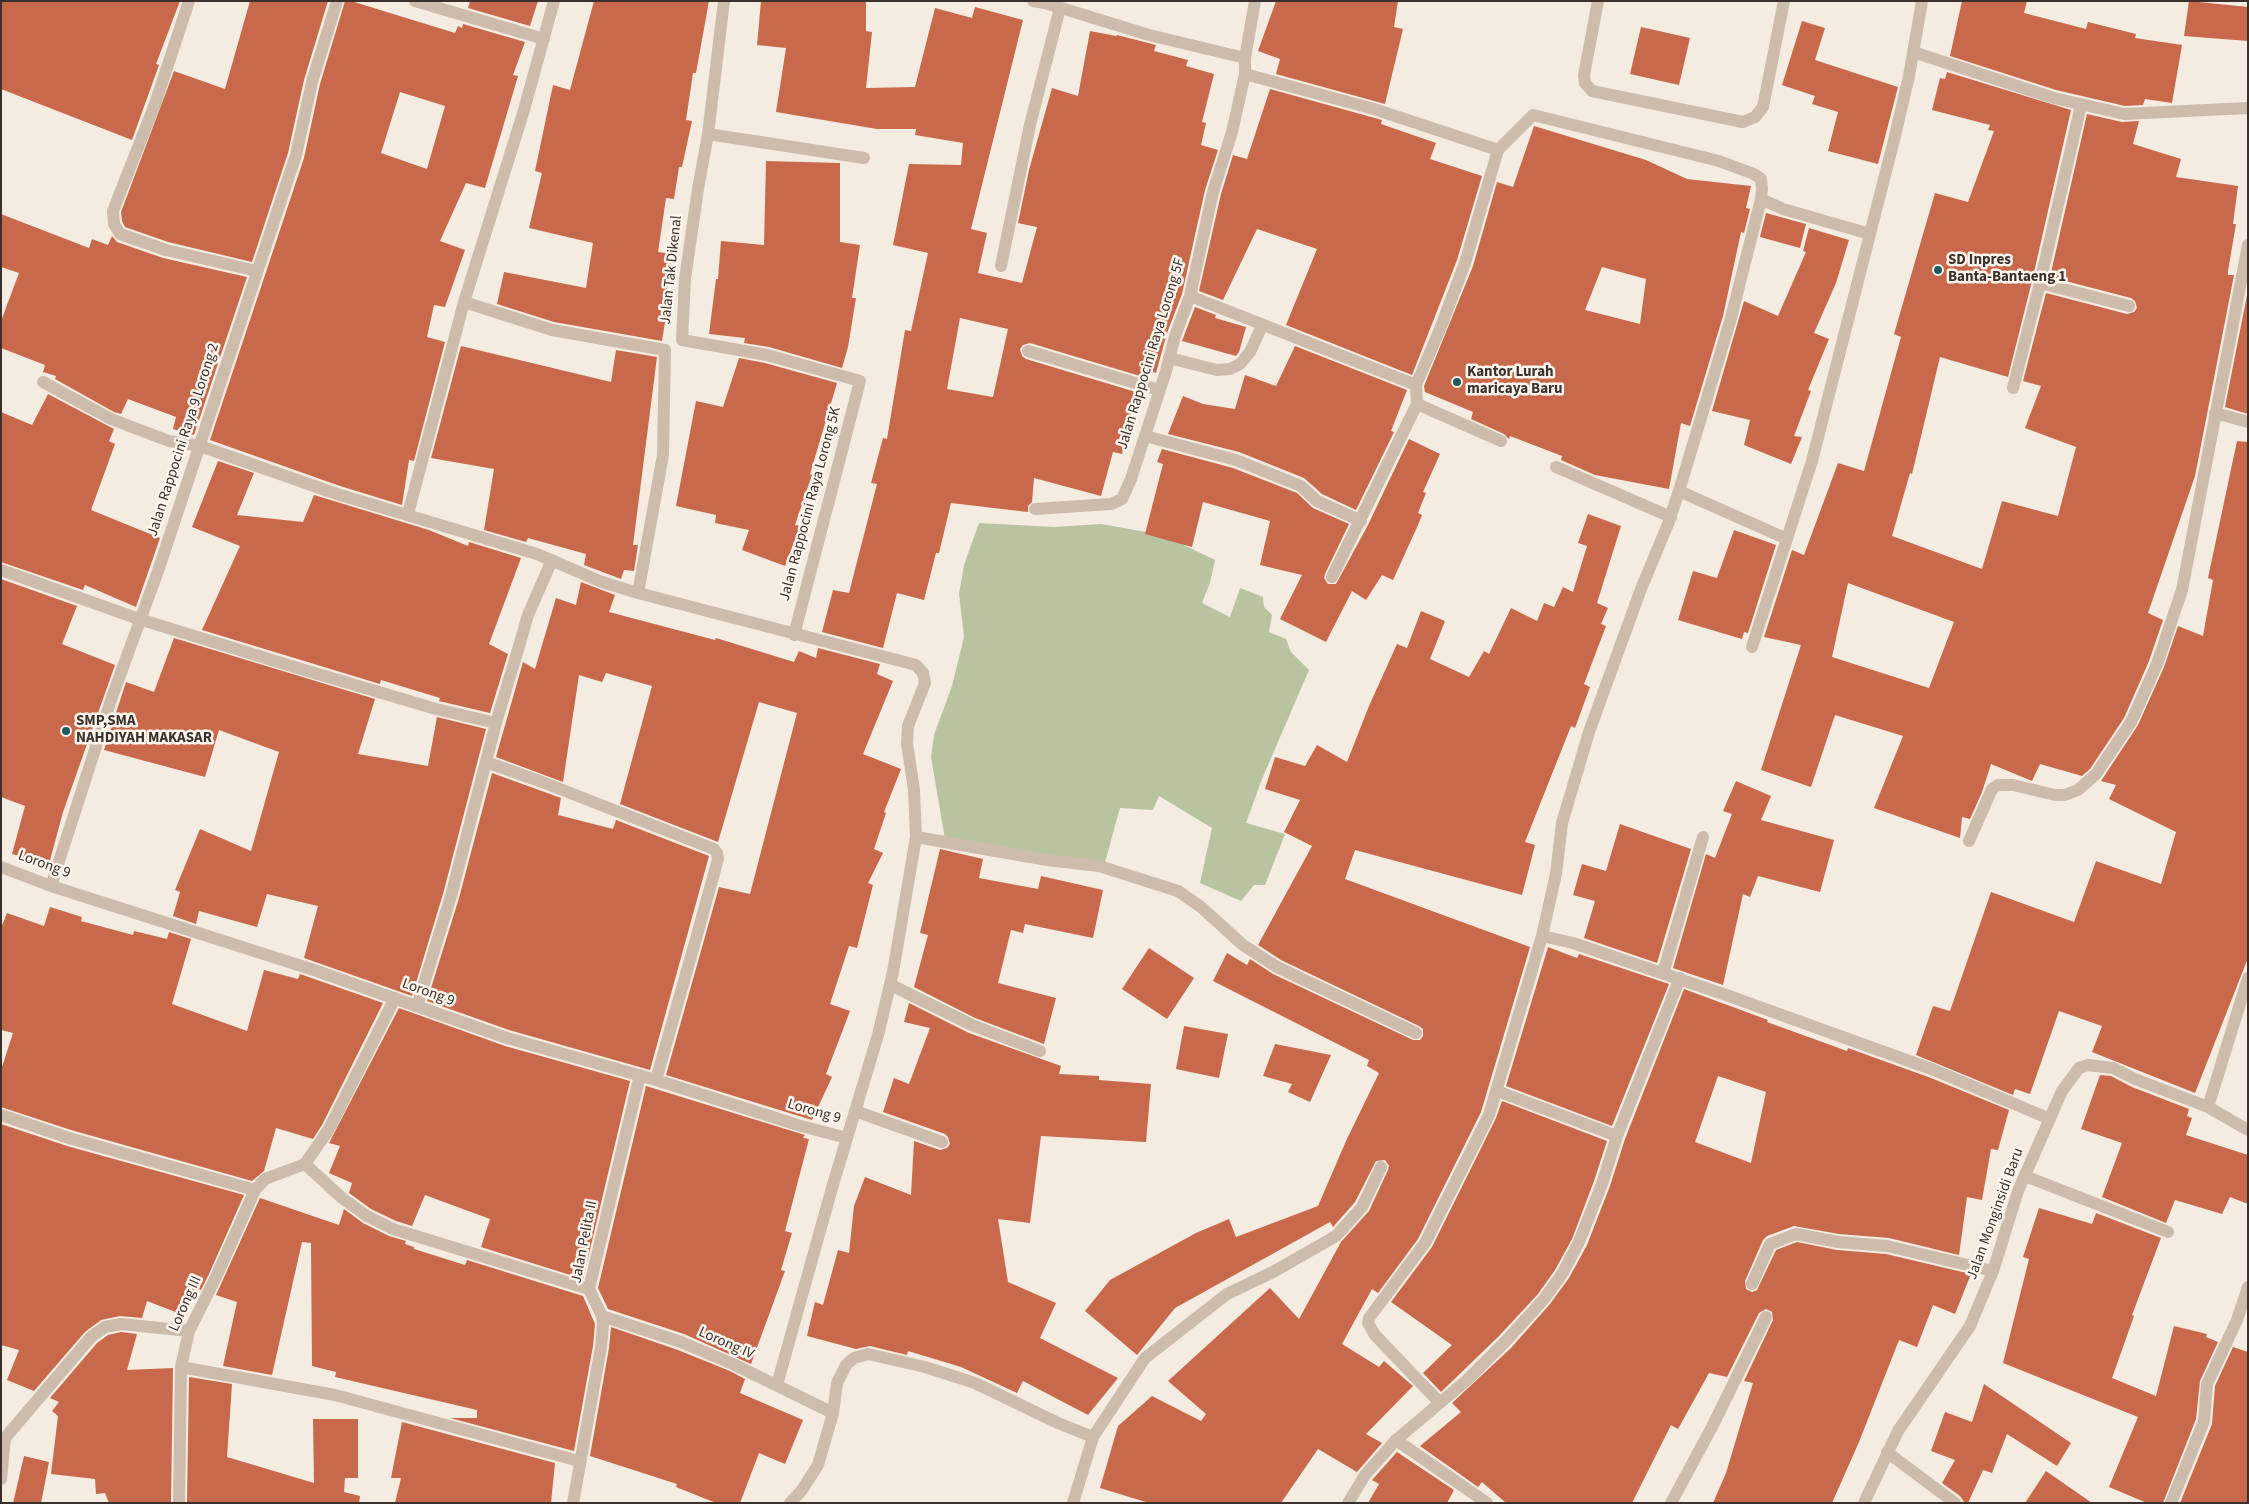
<!DOCTYPE html>
<style>
body{margin:0}
#map{position:relative;width:2249px;height:1504px;overflow:hidden;background:#f4ebe1;font-family:"Source Sans 3",sans-serif}
canvas{display:block}
.frame{position:absolute;inset:0;border:2px solid #3b302b;pointer-events:none}
</style>
<div id="map">
<canvas width="2249" height="1504"></canvas>
<div class="frame"></div>
</div>
<script>
const ctx = document.querySelector('canvas').getContext('2d');
ctx.lineJoin = 'round';
function paint(path, color) { ctx.fillStyle = color; ctx.fill(path, 'evenodd'); }
const poly = rows => new Path2D(rows.map(r => 'M' + r).join(''));
function stroke(path, color, width, dash) { ctx.strokeStyle = color; ctx.lineWidth = width; ctx.lineCap = dash ? 'butt' : 'round'; ctx.setLineDash(dash || []); ctx.stroke(path); }
function write(font, color, halo, rows, align = 'center') {
  ctx.font = font + ' "Source Sans 3",sans-serif'; ctx.lineWidth = 5; ctx.setLineDash([]); ctx.textBaseline = 'middle'; ctx.strokeStyle = halo; ctx.fillStyle = color; for (const [text, x, y, turn = 0] of rows) {
    ctx.save(); ctx.translate(x, y); ctx.rotate((+turn || 0) * Math.PI / 180); ctx.textAlign = isNaN(turn) ? turn : align; if (halo) ctx.strokeText(text, 0, 0); ctx.fillText(text, 0, 0); ctx.restore();
  }
}
const green = poly([
 [979,523,1054,527,1101,524,1163,535,1215,560,1210,583,1202,603,1230,617,1240,588,1263,597,1264,607,1272,615,1269,632,1286,639,1291,652,1309,670,1262,779,1246,823,1285,834,1265,885,1254,885,1241,901,1200,883,1212,828,1159,796,1153,810,1120,808,1104,866,945,839,931,757,934,735,952,686,964,637,959,594,964,565]
]);
const building = poly([
 [1,1,180,1,156,64,159,65,132,140,1,89],
 [250,1,328,1,304,80,288,153,252,262,168,242,125,227,122,221,121,212,174,71,225,89],
 [345,1,351,1,455,33,458,26,462,28,463,24,525,42,513,75,518,76,485,188,466,183,440,241,465,250,445,307,434,305,427,337,445,342,414,461,409,460,402,505,340,486,210,440,304,158,320,84],
 [400,92,445,106,427,169,381,153],
 [470,1,538,1,530,26,468,8],
 [594,1,709,1,696,73,693,73,686,120,692,121,682,167,679,167,674,199,666,198,658,252,672,254,666,296,669,297,662,341,554,322,497,304,504,272,586,288,593,243,529,228,542,173,535,171,553,85,570,90],
 [761,1,866,1,866,31,872,32,866,88,915,87,935,8,972,18,975,7,1023,20,971,229,987,233,978,273,1022,283,1037,227,1018,223,1029,170,1052,88,1078,96,1090,31,1116,36,1117,35,1156,45,1154,51,1188,60,1186,66,1214,74,1202,122,1206,123,1201,145,1218,150,1205,190,1182,294,1167,333,1156,373,1142,369,1140,376,1030,343,1023,345,1020,349,1022,356,1026,359,1136,392,1122,454,1113,452,1101,496,1034,478,1032,502,1028,506,1028,512,951,503,939,553,936,553,924,600,897,593,883,648,822,632,833,590,849,593,877,484,871,483,883,438,887,439,905,330,911,331,928,253,893,245,909,164,961,165,963,143,915,135,916,129,877,129,776,112,786,48,757,45],
 [960,318,1008,329,993,397,947,389],
 [1276,1,1398,1,1394,27,1403,29,1385,104,1276,74,1280,59,1258,51],
 [1962,1,2027,1,2024,13,2086,29,2088,22,2136,34,2135,38,2182,45,2172,103,2145,99,2143,105,2125,106,2056,90,1950,56],
 [2189,1,2248,7,2248,41,2184,36],
 [1802,21,1825,28,1815,60,1898,87,1878,164,1828,151,1838,112,1812,104,1815,96,1782,85],
 [1641,27,1690,38,1679,85,1630,74],
 [1947,72,2071,110,2032,281,2008,377,1940,357,1912,474,1910,473,1892,536,1982,569,2002,501,2058,516,2076,447,2025,428,2041,386,2023,381,2046,293,2127,314,2134,312,2137,308,2135,301,2131,298,2050,277,2087,114,2122,122,2139,121,2133,144,2181,159,2176,177,2238,186,2233,224,2236,224,2228,271,2228,275,2234,275,2195,476,2148,613,2163,620,2149,661,2124,718,2090,769,2082,776,2040,764,2032,781,1991,764,1982,792,1970,819,1962,817,1960,838,1874,808,1903,736,1835,715,1811,787,1761,770,1801,645,1764,637,1792,550,1804,555,1838,463,1864,471,1901,337,1894,334,1935,193,1968,202,1994,131,1988,130,1990,125,1932,110,1940,78,1945,79],
 [1848,583,1954,622,1929,688,1832,657],
 [1270,89,1382,120,1381,124,1436,143,1430,159,1482,176,1457,260,1412,375,1286,325,1317,249,1257,229,1223,300,1199,291,1221,194,1233,155,1247,159],
 [1534,126,1646,160,1687,179,1751,186,1746,208,1750,209,1744,233,1741,232,1723,316,1690,426,1681,423,1669,489,1595,475,1561,460,1562,456,1510,436,1509,439,1504,434,1471,419,1473,412,1425,392,1424,386,1473,266,1497,182,1513,187],
 [1602,267,1646,279,1640,324,1585,310],
 [766,161,840,163,840,242,860,245,852,298,856,298,848,347,842,368,769,347,744,343,745,338,709,334,716,279,718,279,721,241,764,245],
 [1766,213,1806,224,1800,248,1760,237],
 [1,214,89,248,92,239,108,245,112,236,117,242,163,258,247,277,194,435,173,429,176,417,128,399,121,414,114,412,55,379,56,376,43,372,45,365,1,348,1,321,19,273,1,267],
 [1809,228,1849,240,1836,283,1814,333,1829,339,1808,390,1811,391,1794,436,1802,437,1791,464,1744,445,1750,420,1712,411,1744,301,1778,316,1806,252,1803,251],
 [2248,290,2248,414,2225,407],
 [1195,307,1216,315,1215,318,1246,327,1239,352,1236,356,1182,341],
 [461,346,611,382,616,350,657,357,633,545,638,545,634,571,624,570,621,579,584,565,586,554,528,538,526,542,484,530,494,469,431,458],
 [1295,346,1407,390,1391,431,1394,432,1356,510,1322,494,1304,478,1239,452,1168,434,1183,396,1203,404,1235,409,1245,375,1276,386],
 [739,358,765,363,837,383,810,474,812,475,795,525,800,526,785,566,742,550,749,530,715,523,716,515,676,506,696,401,723,407],
 [48,394,114,429,109,441,115,444,91,510,160,538,136,607,85,585,83,590,1,562,1,412,32,425],
 [1409,439,1440,454,1423,492,1426,493,1418,513,1422,515,1418,525,1393,580,1382,575,1366,600,1352,591,1326,642,1280,619,1302,575,1260,565,1270,521,1203,502,1192,547,1145,534,1163,464,1157,462,1162,449,1233,468,1297,493,1313,508,1349,524,1325,574,1324,578,1328,584,1336,584,1368,525],
 [2237,441,2248,442,2248,958,2195,1093,2092,1052,2102,1026,2059,1011,2030,1094,2015,1089,2013,1095,1916,1055,1933,1006,1950,1011,1991,892,2074,922,2096,861,2161,884,2176,832,2109,799,2116,785,2101,781,2138,725,2164,667,2178,626,2203,636,2213,580,2208,578],
 [218,461,254,473,237,515,303,522,314,495,429,530,468,546,469,542,521,558,489,644,508,654,490,713,439,701,440,698,381,680,380,684,202,630,240,546,192,527],
 [1588,514,1621,526,1597,603,1608,608,1601,624,1606,626,1584,684,1590,687,1575,728,1571,726,1525,842,1535,845,1522,895,1355,850,1345,879,1530,947,1481,1112,1418,1239,1378,1293,1372,1289,1342,1344,1379,1367,1384,1361,1413,1386,1366,1434,1382,1443,1357,1472,1318,1449,1281,1503,1149,1503,1100,1488,1118,1426,1152,1396,1201,1421,1206,1414,1168,1381,1270,1288,1299,1319,1341,1242,1369,1211,1388,1170,1389,1166,1385,1160,1376,1161,1355,1202,1333,1227,1330,1222,1175,1308,1137,1355,1085,1311,1110,1280,1196,1233,1229,1219,1236,1237,1318,1206,1346,1141,1379,1073,1367,1066,1369,1060,1213,981,1227,953,1247,965,1250,959,1273,974,1413,1040,1420,1040,1423,1036,1423,1029,1419,1026,1281,960,1258,945,1312,846,1284,832,1300,800,1265,789,1275,757,1305,766,1317,745,1347,762,1369,706,1397,644,1407,648,1421,611,1445,621,1430,659,1469,677,1484,651,1489,654,1511,608,1537,621,1544,603,1554,607,1563,587,1573,592,1587,546,1578,543],
 [1734,530,1776,545,1748,633,1744,632,1742,639,1678,620,1693,571,1717,578],
 [1,579,77,606,62,644,115,665,63,812,49,864,12,854,25,806,1,797],
 [581,582,615,595,609,612,715,640,716,638,794,662,799,651,816,658,818,648,880,664,877,674,893,681,863,754,901,769,884,812,886,813,874,849,883,853,868,883,873,885,857,948,849,946,830,1004,850,1011,826,1074,832,1077,812,1120,666,1075,719,887,750,894,797,713,759,702,718,842,620,804,652,686,606,673,602,682,579,675,563,782,496,757,523,662,535,669,556,598,576,605],
 [174,638,375,699,358,754,428,766,437,717,486,729,443,894,412,996,304,958,318,906,267,894,257,927,199,911,196,924,173,916,180,892,175,890,200,829,251,851,279,752,219,730,205,777,104,750,126,682,154,692],
 [492,773,561,798,558,815,613,829,616,820,709,856,650,1070,509,1030,427,1001,459,898],
 [1736,781,1771,796,1761,820,1834,840,1820,892,1758,876,1750,897,1743,894,1723,985,1673,968,1706,854,1715,858,1732,814,1723,811],
 [1620,824,1691,849,1657,963,1584,938,1595,901,1573,895,1582,864,1606,871],
 [940,849,983,859,979,878,1038,889,1041,876,1103,890,1093,938,1025,924,1023,933,1011,930,998,983,1056,998,1044,1044,975,1018,914,987,928,935,920,933],
 [50,907,82,917,81,921,133,935,134,931,167,939,169,932,191,939,172,1004,247,1031,264,970,298,979,300,974,383,1003,322,1125,313,1139,276,1128,264,1171,252,1181,71,1130,1,1107,1,1070,13,1033,1,1030,1,928,7,913,44,926],
 [1548,947,1577,958,1579,954,1669,984,1612,1126,1506,1086],
 [1149,948,1194,978,1167,1019,1122,989],
 [1684,989,1768,1020,1767,1022,1847,1051,1848,1048,1931,1078,2009,1110,1998,1150,1991,1149,1982,1200,1967,1197,1959,1255,1889,1238,1839,1234,1794,1226,1767,1236,1763,1240,1745,1281,1746,1289,1752,1292,1757,1290,1776,1250,1797,1242,1837,1250,1886,1254,1971,1274,1955,1314,1933,1305,1917,1347,1899,1340,1859,1442,1832,1503,1713,1503,1726,1473,1753,1383,1744,1381,1773,1320,1772,1312,1766,1309,1759,1313,1727,1377,1709,1373,1678,1429,1671,1425,1632,1503,1506,1503,1482,1482,1478,1487,1420,1446,1461,1412,1452,1403,1511,1348,1550,1304,1569,1278,1587,1245,1610,1186,1625,1139],
 [1718,1076,1766,1092,1751,1163,1695,1142],
 [909,1003,969,1033,1061,1066,1059,1074,1099,1076,1099,1080,1151,1084,1146,1142,1041,1136,1030,1223,998,1219,1008,1282,1056,1303,1040,1338,1118,1378,1088,1415,1023,1381,1017,1393,961,1367,908,1351,907,1355,870,1346,856,1349,807,1336,815,1302,823,1305,838,1250,849,1253,854,1206,865,1177,911,1195,914,1141,940,1150,947,1148,950,1144,948,1137,945,1134,883,1112,894,1078,909,1084,930,1028,904,1022],
 [399,1008,505,1046,630,1081,583,1279,481,1247,490,1219,425,1195,412,1226,396,1221,371,1209,349,1193,352,1183,329,1173,340,1146,329,1143],
 [1184,1026,1228,1034,1219,1078,1176,1069],
 [1275,1044,1331,1055,1310,1102,1288,1092,1292,1084,1263,1076],
 [2100,1075,2111,1076,2132,1087,2189,1109,2187,1116,2192,1118,2186,1135,2248,1155,2248,1204,2230,1197,2222,1214,2175,1200,2166,1223,2102,1197,2122,1143,2081,1129],
 [646,1086,805,1135,803,1138,809,1139,785,1231,792,1233,781,1270,785,1271,751,1364,684,1334,608,1309,598,1288],
 [1502,1101,1607,1141,1594,1181,1572,1239,1555,1270,1538,1294,1499,1336,1441,1392,1423,1373,1452,1345,1391,1302,1432,1247,1496,1118],
 [1,1124,67,1146,244,1195,209,1274,201,1290,196,1288,186,1316,147,1301,142,1318,120,1316,101,1320,85,1332,34,1391,7,1380,19,1350,1,1345],
 [260,1198,339,1225,344,1209,363,1223,389,1236,406,1241,405,1244,414,1247,414,1249,465,1265,467,1260,583,1296,595,1324,593,1346,574,1451,450,1418,477,1418,477,1410,335,1377,336,1372,312,1366,311,1243,302,1242,272,1375,223,1366,237,1302,216,1295],
 [2039,1208,2092,1224,2096,1213,2161,1238,2132,1315,2134,1316,2112,1378,2156,1396,2174,1326,2207,1334,2206,1337,2218,1342,2200,1381,2196,1419,2163,1503,2147,1503,2109,1487,2138,1417,2003,1363,2029,1259,2023,1257],
 [611,1327,678,1350,730,1371,745,1379,740,1393,803,1420,785,1464,759,1453,740,1503,716,1503,676,1487,677,1484,590,1456,609,1348],
 [121,1332,137,1334,127,1370,173,1368,171,1503,109,1503,105,1493,96,1494,95,1479,51,1474,58,1416,52,1411,59,1402,50,1398,97,1343,108,1335],
 [2233,1347,2248,1352,2248,1503,2180,1503,2212,1424,2215,1386],
 [189,1377,232,1384,227,1457,314,1483,313,1419,358,1419,358,1478,345,1478,344,1492,360,1496,359,1503,187,1503],
 [1984,1384,2071,1443,2057,1466,2007,1434,1992,1473,1983,1470,1968,1503,1965,1503,1960,1496,1942,1483,1955,1460,1931,1451,1945,1412,1972,1422],
 [402,1422,555,1463,551,1503,395,1503,401,1478,391,1478],
 [1397,1452,1454,1490,1447,1503,1368,1503,1379,1484,1372,1480],
 [24,1456,49,1462,41,1503,13,1503],
 [2046,1471,2092,1503,2025,1503]
]);
const street = poly([
 [189,1,155,104,113,211,114,224,120,234,166,250,257,271],
 [415,1,544,39],
 [1033,1,1045,3,1149,35,1245,58,1245,74,1374,109,1498,150,1533,115,1719,161,1754,174,1761,179,1762,189,1761,199,1783,209,1870,234],
 [1598,1,1584,75,1585,83,1592,91,1743,122,1755,117,1763,107,1784,1],
 [1913,52,2054,98,2124,114,2248,108],
 [1245,58,1255,1],
 [708,134,864,158],
 [1001,266,1030,125,1060,8],
 [2040,283,2129,306],
 [1190,296,1416,385],
 [464,302,552,330,665,350],
 [682,340,767,355,860,381,794,635],
 [682,340,685,279,698,189,708,134,724,1],
 [1028,351,1159,390],
 [1169,358,1217,370,1230,369,1240,364,1250,352,1262,326],
 [43,382,111,419,169,441,200,446,337,494,537,554,602,582,638,593,916,665,923,673,925,683,908,726,907,743,914,790,916,837,893,972,878,1035,832,1188,777,1385],
 [2013,388,2040,283,2081,105],
 [1417,404,1501,441],
 [2215,413,2248,422],
 [1145,436,1236,460,1301,486,1317,501,1361,521],
 [1556,467,1671,517],
 [1679,491,1731,318,1761,199],
 [1035,509,1111,504,1122,499,1131,479,1166,371,1175,336,1190,296,1213,192,1232,132,1245,74],
 [408,514,464,302,524,110,554,1],
 [1,570,139,619,301,669,436,709,496,723],
 [1332,577,1417,404,1416,385,1440,329,1465,263,1498,150],
 [638,593,663,455,665,350],
 [1752,647,1812,461,1895,136,1909,76,1922,1],
 [486,762,542,782,701,844,714,849,717,853,718,859,697,935,656,1080],
 [916,837,1047,860,1099,866,1178,891,1201,907,1243,945,1277,967,1416,1033],
 [1969,841,1992,789,1998,785,2013,785,2055,795,2065,795,2078,790,2096,774,2131,722,2157,664,2182,590,2248,245],
 [1,867,51,886,314,970,507,1038,656,1080,801,1126,847,1138],
 [51,886,111,700,158,571,288,179,296,155,312,82,337,1],
 [1542,936,1573,943,1729,996,1934,1070,2050,1119],
 [1663,973,1703,837],
 [891,985,972,1025,1040,1051],
 [417,1006,451,896,496,723,517,653,528,615,552,560],
 [1497,1091,1617,1136],
 [2208,1107,2248,978],
 [855,1111,942,1142],
 [1,1115,69,1138,255,1190],
 [305,1164,342,1198,367,1216,393,1229,589,1289],
 [2025,1176,2168,1232],
 [1752,1284,1770,1244,1796,1234,1838,1242,1887,1246,1993,1271],
 [602,1316,681,1342,733,1364,833,1413],
 [181,1367,335,1395,579,1461],
 [1440,1403,1375,1335,1368,1323,1369,1318,1425,1243,1489,1115,1542,936,1556,874,1562,823,1589,732,1641,589,1668,524,1679,491,1787,539],
 [1396,1440,1487,1503],
 [1887,1452,1955,1503],
 [1,1479,5,1438,91,1337,105,1327,121,1324,189,1331],
 [179,1503,181,1367,189,1331,216,1277,255,1190,265,1179,305,1164,329,1129,395,998],
 [573,1503,601,1347,603,1324,602,1316,589,1289,640,1075],
 [790,1503,802,1490,818,1465,833,1413,837,1383,846,1365,854,1358,868,1354,925,1367,975,1383,1058,1423,1093,1437],
 [1073,1503,1093,1437,1145,1358,1227,1294,1273,1272,1336,1236,1362,1207,1381,1167],
 [1348,1503,1365,1475,1396,1440,1467,1380,1505,1342,1544,1299,1562,1274,1579,1242,1602,1184,1617,1136,1680,978],
 [1671,1503,1713,1425,1766,1317],
 [1864,1503,1898,1431,1970,1326,1993,1271,2018,1191,2062,1091,2079,1068,2088,1065,2113,1068,2135,1079,2208,1107,2248,1130],
 [2171,1503,2204,1421,2207,1384,2237,1320,2248,1287]
]);
const markers = [
 [1938,270,5,"#1f5a5e"],
 [1457,382,5,"#1f5a5e"],
 [66,731,5,"#1f5a5e"]
];
const poiNames = [
 ["SD Inpres",1948,261],
 ["Banta-Bantaeng 1",1948,278],
 ["Kantor Lurah",1467,373],
 ["maricaya Baru",1467,390],
 ["SMP,SMA",76,722],
 ["NAHDIYAH MAKASAR",76,739]
];
const streetNames = [
 ["Jalan Tak Dikenal",672,270,-84],
 ["Jalan Rappocini Raya Lorong 5F",1152,354,-73],
 ["Jalan Rappocini Raya 9 Lorong 2",184,440,-72],
 ["Jalan Rappocini Raya Lorong 5K",811,504,-75],
 ["Lorong 9",44,865,20],
 ["Lorong 9",428,993,20],
 ["Lorong 9",814,1112,16],
 ["Jalan Monginsidi Baru",1996,1214,-70],
 ["Jalan Pelita II",585,1242,-79],
 ["Lorong III",186,1304,-66],
 ["Lorong IV",726,1344,24]
];
paint(green, '#b8c4a0');
paint(building, '#c8694b');
stroke(street, '#cdbbac', 12);
for (const [x, y, r, color] of markers) { const dot = new Path2D(); dot.arc(x, y, r, 0, 2 * Math.PI); ctx.fillStyle = color; ctx.fill(dot); stroke(dot, '#fbf5ee', 2); }
write('bold 15px', '#3b302b', '#fbf5ee', poiNames, 'left');
write('15px', '#3b302b', '#fbf5ee', streetNames);
</script>
